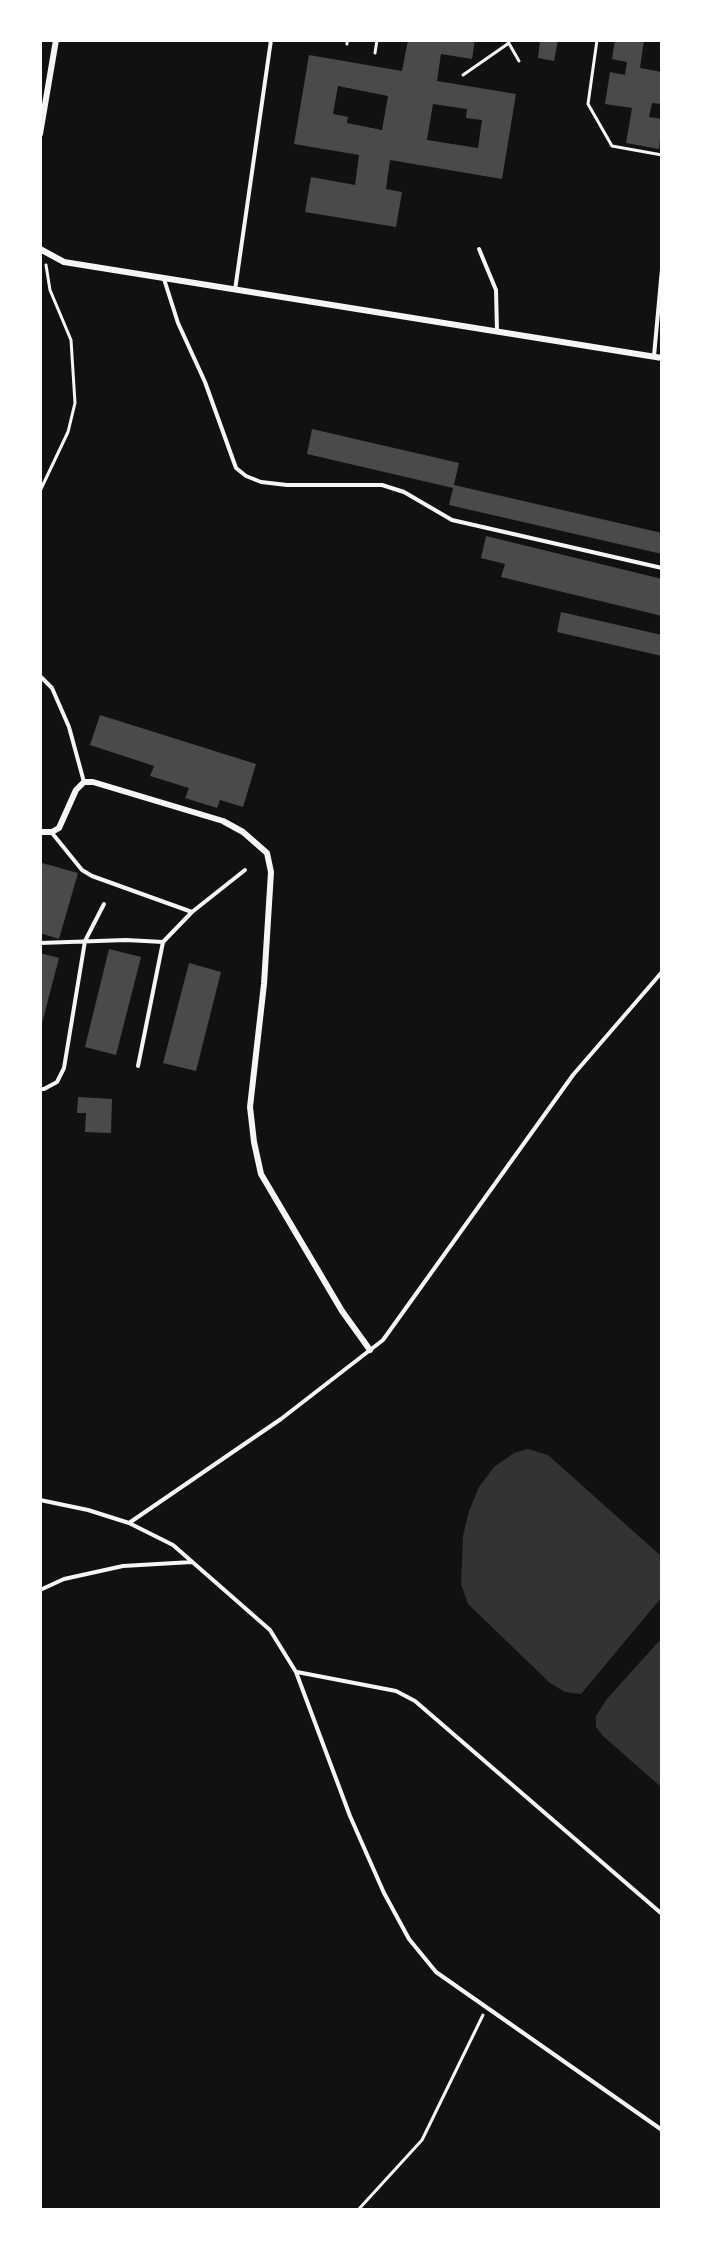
<!DOCTYPE html>
<style>
body{margin:0}
#map{position:relative;width:702px;height:2250px;overflow:hidden;background:#111;font-family:"Alegreya Sans",sans-serif}
canvas{display:block}
.frame{position:absolute;inset:0;border:42px solid #fff;pointer-events:none}
</style>
<div id="map">
<canvas width="702" height="2250"></canvas>
<div class="frame"></div>
</div>
<script>
const ctx = document.querySelector('canvas').getContext('2d');
ctx.lineJoin = 'round';
function paint(path, color) { ctx.fillStyle = color; ctx.fill(path, 'evenodd'); }
const poly = rows => new Path2D(rows.map(r => 'M' + r).join(''));
function stroke(path, color, width, dash) { ctx.strokeStyle = color; ctx.lineWidth = width; ctx.lineCap = dash ? 'butt' : 'round'; ctx.setLineDash(dash || []); ctx.stroke(path); }
const water = poly([
 [528,1449,548,1455,661,1556,661,1598,581,1694,565,1692,550,1683,468,1604,461,1584,463,1536,469,1511,479,1487,494,1467,514,1453],
 [661,1639,661,1787,603,1736,596,1727,596,1716,606,1700]
]);
const building = poly([
 [408,40,475,40,472,59,441,54,437,81,516,94,502,179,390,160,386,189,402,192,396,227,305,212,311,177,355,185,359,155,294,144,309,55,402,71],
 [338,86,388,96,382,130,347,123,348,117,333,114],
 [433,104,467,109,466,118,482,120,478,148,427,140],
 [540,40,558,40,554,61,538,58],
 [615,40,644,40,640,68,662,72,662,104,652,103,649,117,662,119,659,149,626,143,632,108,605,104,610,72,625,75,627,62,612,59],
 [312,429,459,463,454,485,662,533,662,554,449,505,453,488,307,454],
 [486,536,662,579,662,616,501,577,505,564,481,558],
 [561,612,662,635,662,656,557,632],
 [100,715,256,764,243,807,220,800,217,808,185,798,189,788,150,776,154,766,90,745],
 [42,863,78,873,59,939,40,933,40,870],
 [109,949,141,957,116,1055,85,1047],
 [40,953,59,958,41,1027,40,1027],
 [189,963,221,972,196,1071,163,1063],
 [78,1097,112,1099,111,1133,85,1132,86,1113,77,1113]
]);
const path = poly([
 [507,40,519,61],
 [597,40,588,104,612,146,662,155],
 [347,44,347,40],
 [375,53,377,40],
 [463,75,509,43],
 [40,491,68,432,75,403,71,340,50,290,46,265],
 [358,2210,422,2140,483,2015]
]);
const service = poly([
 [479,249,496,290,497,331],
 [164,279,178,323,205,382,236,468,246,476,261,482,287,485,382,485,404,492,452,520,662,568],
 [235,290,271,40],
 [654,356,662,269],
 [40,676,52,688,69,727,84,782],
 [52,833,82,870,92,876,192,912,245,870],
 [40,943,126,940,163,942,192,912],
 [138,1066,163,942],
 [40,1089,44,1089,57,1082,64,1068,85,941,104,904],
 [40,1500,88,1510,129,1523,173,1545,270,1630,296,1672,350,1816,384,1893,409,1939,436,1972,662,2130],
 [129,1523,281,1419,383,1340,573,1075,662,972],
 [40,1590,64,1579,123,1566,192,1562],
 [297,1672,396,1691,415,1701,662,1914]
]);
const minor = poly([
 [40,134,56,40],
 [40,249,64,262,662,358],
 [40,832,52,832,59,828,76,790,84,782,93,782,223,821,243,832,267,853,271,872,264,984,250,1107,254,1142,261,1174,342,1311,370,1350]
]);
paint(water, '#333');
paint(building, '#4a4a4a');
stroke(path, '#f5f5f5', 3);
stroke(service, '#f5f5f5', 4);
stroke(minor, '#f5f5f5', 6);
</script>
